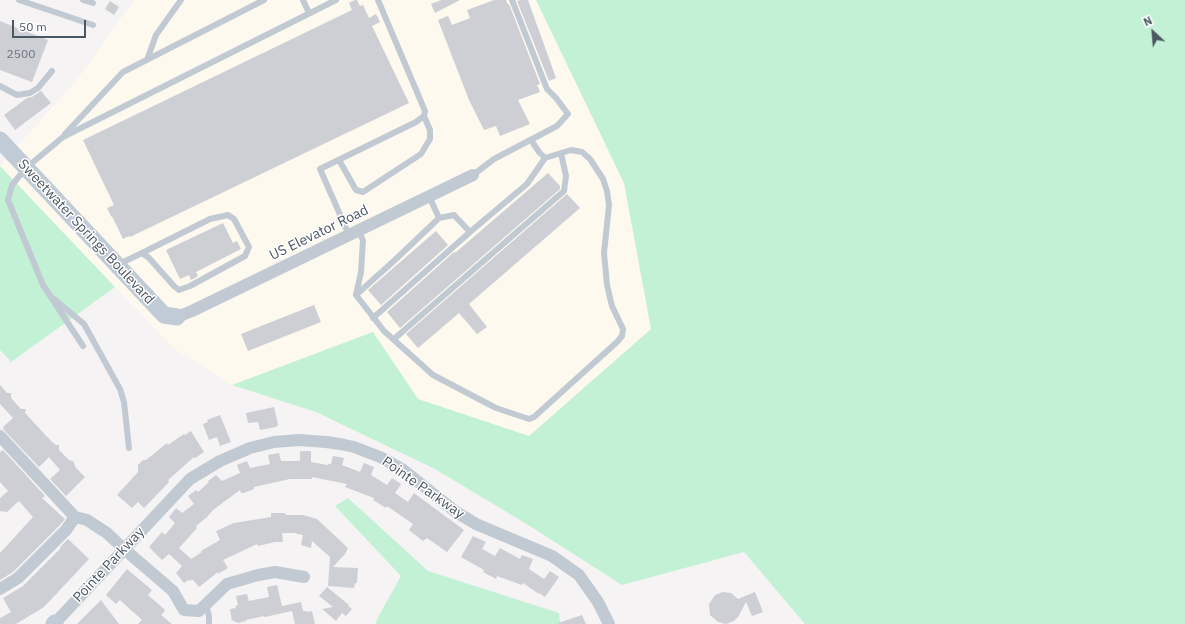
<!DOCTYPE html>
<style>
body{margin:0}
#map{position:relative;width:1185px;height:624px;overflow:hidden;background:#f5f3f3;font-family:"IBM Plex Sans",sans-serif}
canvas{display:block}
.north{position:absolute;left:1133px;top:12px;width:40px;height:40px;-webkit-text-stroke:3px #fff;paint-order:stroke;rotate:334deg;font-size:11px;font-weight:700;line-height:16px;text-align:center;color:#4a5661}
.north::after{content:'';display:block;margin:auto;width:14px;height:18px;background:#4a5661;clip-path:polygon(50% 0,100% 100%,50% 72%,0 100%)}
.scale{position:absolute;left:12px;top:20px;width:74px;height:18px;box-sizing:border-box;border:2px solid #4a5661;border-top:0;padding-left:5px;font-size:12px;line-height:14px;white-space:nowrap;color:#4a5661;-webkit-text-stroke:3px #fff;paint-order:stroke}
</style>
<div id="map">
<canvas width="1185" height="624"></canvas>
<div class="north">N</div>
<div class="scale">50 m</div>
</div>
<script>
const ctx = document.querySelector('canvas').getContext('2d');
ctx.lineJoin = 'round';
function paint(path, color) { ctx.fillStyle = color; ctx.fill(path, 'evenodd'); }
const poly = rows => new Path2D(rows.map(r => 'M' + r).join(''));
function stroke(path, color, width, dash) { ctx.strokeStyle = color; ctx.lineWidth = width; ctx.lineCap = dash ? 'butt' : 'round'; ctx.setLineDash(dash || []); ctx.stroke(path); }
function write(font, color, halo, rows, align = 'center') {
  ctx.font = font + ' "IBM Plex Sans",sans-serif'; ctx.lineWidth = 3; ctx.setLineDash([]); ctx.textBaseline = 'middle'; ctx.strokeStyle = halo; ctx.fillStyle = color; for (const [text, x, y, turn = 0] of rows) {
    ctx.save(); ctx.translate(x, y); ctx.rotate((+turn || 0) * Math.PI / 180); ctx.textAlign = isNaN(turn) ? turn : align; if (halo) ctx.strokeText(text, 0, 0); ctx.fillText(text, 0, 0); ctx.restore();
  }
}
const commercial = poly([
 [134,0,536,0,624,183,651,329,529,436,418,399,372,332,232,385,173,348,0,166,79,77]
]);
const green = poly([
 [536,0,1185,0,1185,624,805,624,744,552,622,585,525,523,435,469,316,412,232,385,373,332,418,399,529,436,651,329,624,183],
 [0,166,115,287,11,362,0,350],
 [348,498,428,571,559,613,560,624,376,624,377,619,401,576,335,506]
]);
const building = poly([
 [355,0,357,0,360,6,363,5,369,18,376,14,380,22,372,26,409,103,130,237,129,236,123,239,113,218,111,216,107,208,114,205,83,140,352,10,349,3],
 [441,0,460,0,435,13,431,4],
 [494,0,506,0,508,5,509,4,540,84,537,85,540,92,518,100,530,124,500,136,496,126,484,130,469,100,438,20,448,16,452,25,470,18,467,10],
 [521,0,528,0,556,78,549,81,517,1],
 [110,1,119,7,114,15,105,9],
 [0,21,48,40,32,82,0,70],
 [41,91,51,103,15,130,4,115,27,98,32,97],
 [548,173,560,186,560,189,400,328,387,312,454,252,455,253],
 [567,194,580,208,469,304,487,327,477,334,459,313,418,348,406,334],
 [223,223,233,243,237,241,241,249,196,272,198,276,193,279,191,280,189,275,180,279,166,250],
 [436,231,448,245,381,305,368,290],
 [314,305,321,322,248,351,241,334],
 [0,385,7,393,11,393,11,398,21,409,26,409,25,413,51,441,56,445,59,445,59,450,69,460,73,461,76,468,85,477,66,496,50,479,60,470,49,457,39,467,3,429,4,428,3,427,13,418,0,404],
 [274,407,278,425,276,427,260,430,258,422,248,423,246,413],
 [220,415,231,442,220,446,217,437,209,440,203,424,208,422,207,420],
 [191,431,204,452,195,458,194,457,168,480,169,482,144,508,138,502,132,508,117,495,138,472,138,465,143,460,146,460,167,443,168,445,184,434,185,435],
 [3,450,45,496,42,498,65,519,60,525,13,572,0,580,0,553,33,517,19,501,7,512,0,511,0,498,8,491,0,482,0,452],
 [300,451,311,451,311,462,328,465,328,464,331,464,333,456,344,458,342,465,360,472,364,463,374,467,371,475,387,485,392,478,401,484,395,493,408,502,414,493,464,530,447,552,427,538,423,541,409,530,413,524,387,506,386,508,373,500,374,498,345,487,347,484,312,477,312,479,290,479,254,487,254,489,244,493,241,493,240,490,213,510,207,517,196,526,197,528,179,548,191,559,202,552,201,551,220,540,216,531,234,523,271,517,271,513,285,513,286,515,303,515,317,519,348,548,345,554,333,567,358,568,357,583,355,583,354,588,328,586,330,557,312,541,311,548,301,545,303,535,294,533,282,533,283,542,275,542,258,546,257,544,223,560,228,568,218,574,218,572,199,587,192,579,190,581,188,580,184,583,176,573,182,566,169,554,162,560,149,547,162,532,165,535,175,523,169,517,176,508,182,513,194,504,188,496,196,490,198,492,209,482,208,481,216,475,222,481,240,473,237,465,247,461,250,468,270,464,268,455,279,453,281,461,300,461],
 [473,536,486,542,482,549,495,556,500,548,520,559,522,555,533,559,529,569,544,579,550,571,559,577,545,597,539,593,539,594,523,583,522,585,497,576,496,579,483,572,484,570,461,557],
 [68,539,89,559,44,607,16,624,0,624,0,618,11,612,3,598,23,586,60,549,61,546],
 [127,569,152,590,148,595,164,609,165,611,161,615,172,624,138,624,142,620,120,600,116,604,106,595],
 [277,585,282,606,301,602,303,611,307,611,307,612,312,611,315,624,295,624,292,611,265,617,264,616,246,620,246,621,238,623,237,622,234,622,234,620,232,621,230,609,236,608,235,606,238,605,236,596,247,594,249,601,269,597,267,587],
 [327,587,349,605,348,606,352,609,346,616,342,613,336,621,322,609,333,607,319,596],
 [723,592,731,593,738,599,755,592,763,612,752,616,746,602,738,617,734,621,726,624,718,622,710,615,709,604,715,595],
 [101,600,119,624,77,624],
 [582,615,586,624,559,624,558,623]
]);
const lane = poly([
 [19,0,93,25],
 [83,0,93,3],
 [303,0,309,13],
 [147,60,156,35,181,0],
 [0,86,17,95,30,93,38,88,52,71],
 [65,134,123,72,264,0],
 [339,160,356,190,363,192,421,154,430,139,430,130,424,116],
 [473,175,494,159,557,126,568,114,556,98,547,89,512,0],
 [358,231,363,240,361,272,356,295,384,331,433,375,496,408,529,419,534,417,617,342,622,336,623,329,612,306,607,285,604,253,609,205,607,191,603,179,590,159,582,152,571,150,545,158,539,152,531,140],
 [470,232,527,184,545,158],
 [349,235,320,169,416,122,424,116,425,111,378,0],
 [119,264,142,253,149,258,174,286,179,290,190,286,245,256,249,247,234,219,228,215,210,219,142,253],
 [356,295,396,259,439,218,429,196],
 [54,299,84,324,120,389,124,402,129,448],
 [373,318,470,232,454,215,439,218],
 [394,339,564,191,566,176,561,153],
 [83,346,43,285,8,200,12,185,26,168,63,137,336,0],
 [206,605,209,616,209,624]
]);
const street = poly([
 [177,317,192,311,473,175],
 [0,436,75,517,87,520,107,533,124,549,173,591,184,610,199,611,227,584,258,575,275,572,304,577],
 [0,589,18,578,66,530,75,517],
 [56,624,55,623,190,479,220,461,250,448,274,442,299,440,326,442,340,444,354,447,380,457,402,469,456,512,476,524,552,556,579,575,598,602,609,624]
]);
const secondary = poly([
 [0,140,164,315,177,317],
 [54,624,55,623]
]);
const numberNames = [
 ["2500",21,55]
];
const streetNames = [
 ["Sweetwater Springs Boulevard",86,232,47],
 ["US Elevator Road",319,233,-26],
 ["Pointe Parkway",423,488,35],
 ["Pointe Parkway",109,565,-47]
];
paint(commercial, '#fdf9ef');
paint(green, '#c3f1d5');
paint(building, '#cdcfd5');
stroke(lane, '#c1cad2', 6);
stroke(street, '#c1cad2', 12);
stroke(secondary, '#c1cbd6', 17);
write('12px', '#6b747e', null, numberNames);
write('14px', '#4a5661', '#fff', streetNames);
</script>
